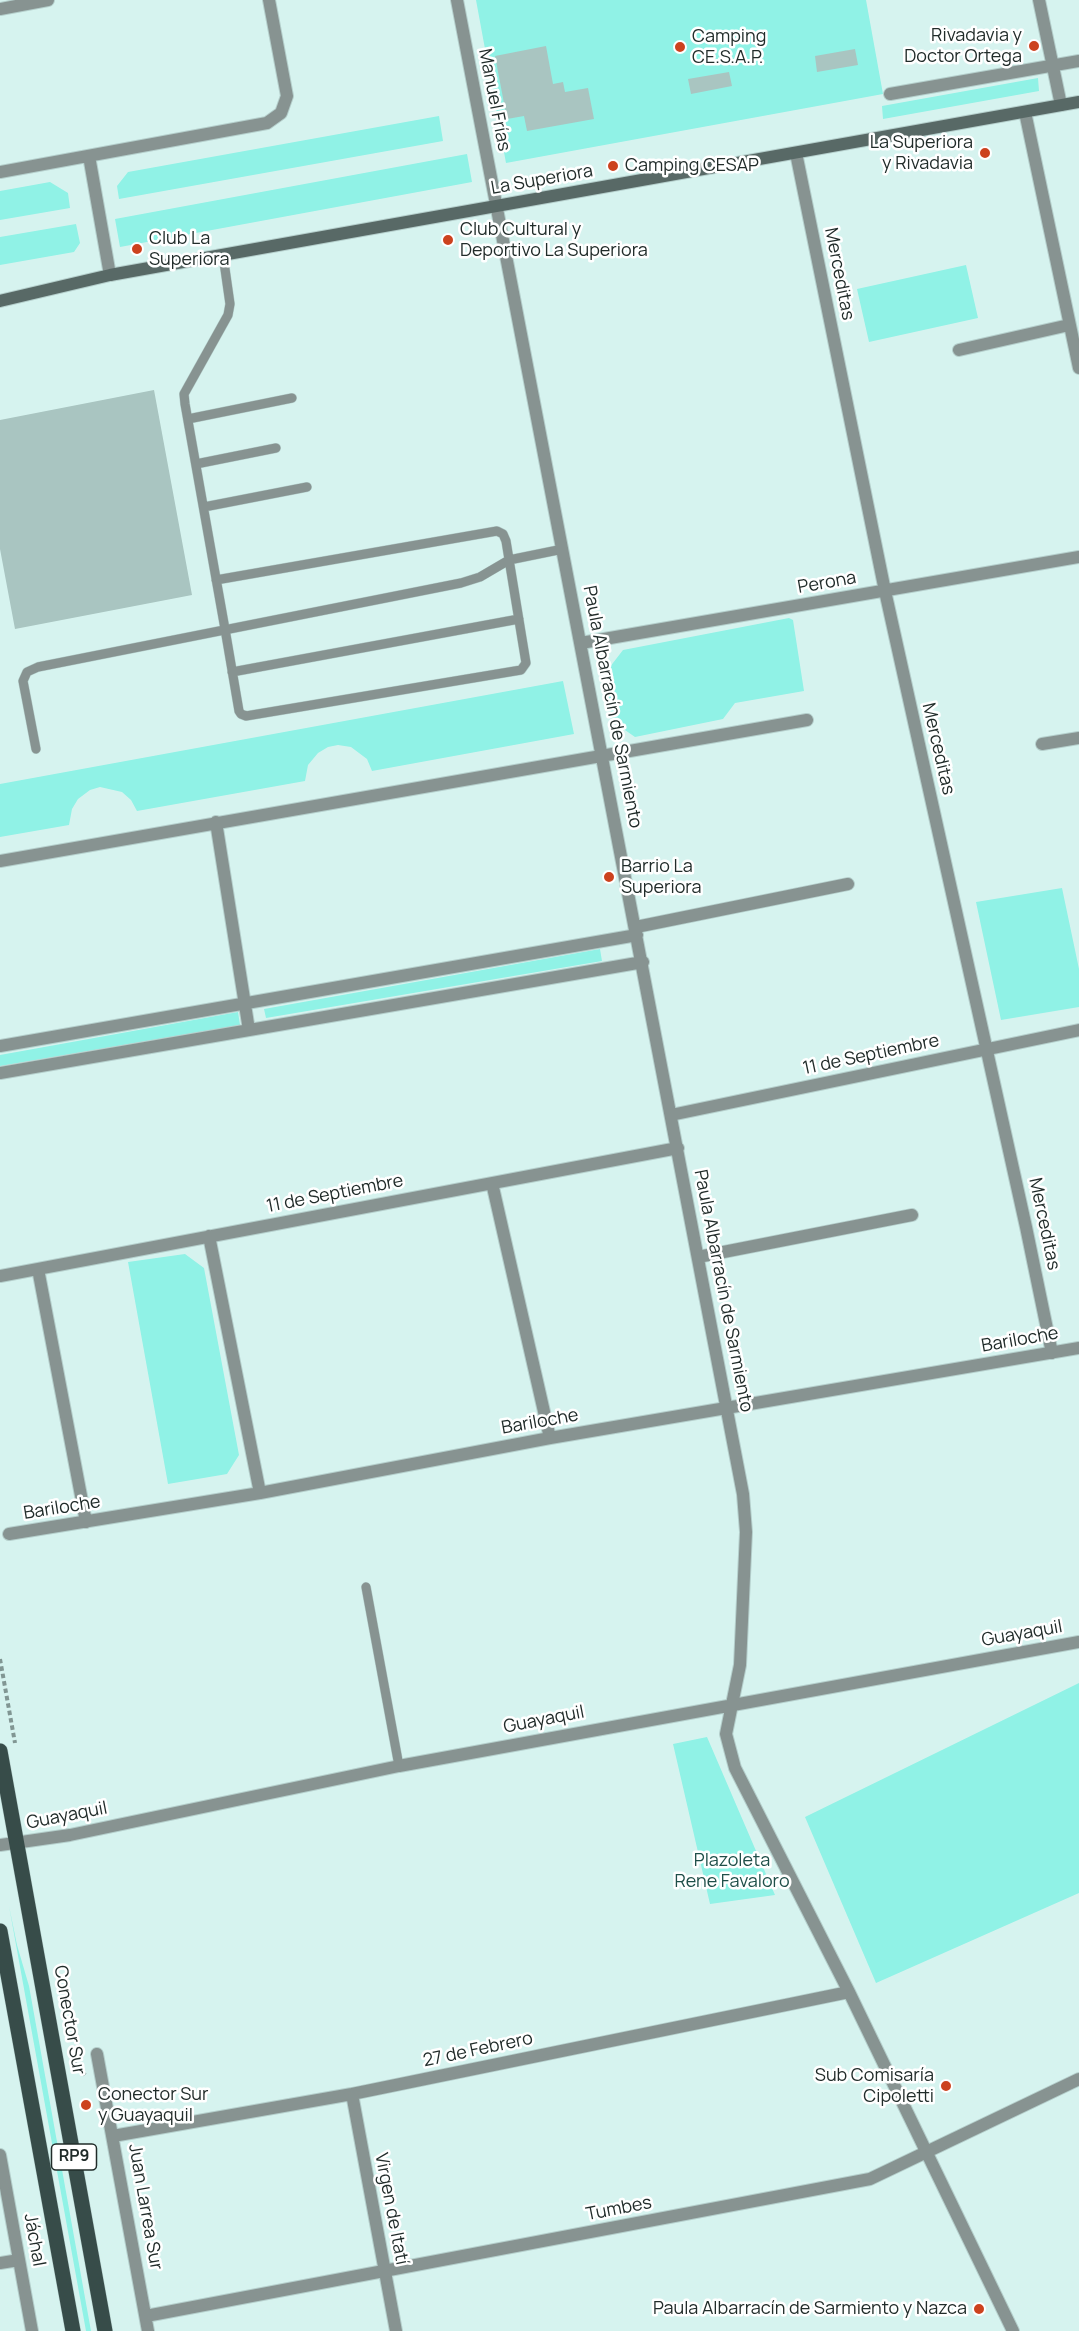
<!DOCTYPE html>
<meta charset="utf-8">
<style>
body{margin:0}
canvas{display:block;background:#d6f3ef}
</style>
<canvas width="1079" height="2331"></canvas>
<script>
const ctx = document.querySelector('canvas').getContext('2d');
ctx.lineJoin = 'round';
function paint(path, color) { ctx.fillStyle = color; ctx.fill(path, 'evenodd'); }
const poly = rows => new Path2D(rows.map(r => 'M' + r).join(''));
function stroke(path, color, width, dash) { ctx.strokeStyle = color; ctx.lineWidth = width; ctx.lineCap = dash ? 'butt' : 'round'; ctx.setLineDash(dash || []); ctx.stroke(path); }
function write(font, color, halo, rows, align = 'center') {
  ctx.font = font + ' Manrope,sans-serif'; ctx.lineWidth = 5; ctx.setLineDash([]); ctx.textBaseline = 'middle'; ctx.strokeStyle = halo; ctx.fillStyle = color; for (const [text, x, y, turn = 0] of rows) {
    ctx.save(); ctx.translate(x, y); ctx.rotate((+turn || 0) * Math.PI / 180); ctx.textAlign = isNaN(turn) ? turn : align; if (halo) ctx.strokeText(text, 0, 0); ctx.fillText(text, 0, 0); ctx.restore();
  }
}
const green = poly([
 [476,0,866,0,883,94,506,163],
 [1038,78,1039,91,883,119,882,106],
 [439,116,443,141,119,199,117,186,128,172],
 [467,154,472,182,120,247,115,219],
 [50,182,68,193,70,208,0,220,0,191],
 [76,224,80,243,74,252,0,265,0,237],
 [966,265,978,318,869,342,857,289],
 [789,618,793,620,804,691,735,703,723,719,635,737,612,721,606,672,623,650],
 [563,681,574,734,372,771,367,759,351,747,338,745,328,747,318,753,308,765,305,781,137,811,131,800,122,792,100,787,90,790,78,799,72,809,69,825,0,837,0,784],
 [1062,888,1079,969,1079,1007,1001,1020,976,902],
 [600,949,602,961,266,1018,264,1009],
 [238,1012,240,1025,0,1066,0,1055],
 [185,1254,204,1268,239,1455,227,1474,168,1484,128,1262],
 [1079,1683,1079,1893,876,1983,805,1817],
 [707,1737,775,1895,710,1904,673,1744],
 [9,1906,17,1945,29,1986,91,2331,86,2331]
]);
const building = poly([
 [546,46,553,84,563,82,565,92,588,88,594,119,527,131,524,116,507,119,495,56],
 [855,49,858,65,817,72,815,56],
 [729,72,732,86,691,94,688,79],
 [154,390,192,595,15,629,0,549,0,420]
]);
const path = poly([
 [0,1659,15,1743],
 [74,2062,85,2075]
]);
const lane = poly([
 [188,419,292,398],
 [196,464,276,448],
 [204,507,307,487],
 [216,580,497,531,503,534,506,541,526,663,521,670,515,671,246,716,241,714,239,711,225,629,185,404,184,394,228,315,230,304,223,255],
 [232,672,519,619],
 [36,749,23,681,27,672,38,667,461,583,480,577,509,560,563,549],
 [366,1587,399,1766]
]);
const street = poly([
 [457,0,743,1494,746,1532,740,1665,726,1734,735,1768,849,1992,1013,2331],
 [1039,0,1061,105],
 [0,9,48,0],
 [890,94,1079,61],
 [1025,112,1079,368],
 [796,153,885,591,1026,1227,1052,1353],
 [89,156,110,275],
 [0,172,267,123,281,113,287,96,269,0],
 [959,350,1069,325],
 [581,643,1079,557],
 [1042,744,1079,738],
 [216,822,249,1030],
 [0,861,807,720],
 [636,927,848,884],
 [0,1046,637,935],
 [0,1073,643,962],
 [671,1115,1079,1030],
 [492,1183,550,1438],
 [209,1236,260,1493],
 [698,1257,912,1215],
 [38,1269,86,1522],
 [0,1276,678,1148],
 [9,1534,260,1493,550,1438,1079,1348],
 [0,1845,70,1835,399,1766,1079,1642],
 [97,2054,148,2331],
 [352,2094,396,2331],
 [113,2136,352,2094,849,1992],
 [0,2155,32,2331],
 [0,2263,19,2260],
 [146,2316,870,2179,1079,2079]
]);
const secondary = poly([
 [0,301,110,275,1079,102]
]);
const primary = poly([
 [0,1751,105,2331],
 [0,1931,73,2331]
]);
const markers = [
 [1034,46,6,"#cc421e"],
 [680,47,6,"#cc421e"],
 [985,153,6,"#cc421e"],
 [613,166,6,"#cc421e"],
 [448,240,6,"#cc421e"],
 [137,249,6,"#cc421e"],
 [609,877,6,"#cc421e"],
 [946,2086,6,"#cc421e"],
 [86,2105,6,"#cc421e"],
 [979,2309,6,"#cc421e"]
];
const shields = [
 [74,2157,45]
];
const shieldNames = [
 ["RP9",74,2157]
];
const poiNames = [
 ["Rivadavia y",1022,36,"right"],
 ["Doctor Ortega",1022,57,"right"],
 ["Camping",692,37],
 ["CE.S.A.P.",692,58],
 ["La Superiora",973,143,"right"],
 ["y Rivadavia",973,164,"right"],
 ["Camping CESAP",625,166],
 ["Club Cultural y",460,230],
 ["Deportivo La Superiora",460,251],
 ["Club La",149,239],
 ["Superiora",149,260],
 ["Barrio La",621,867],
 ["Superiora",621,888],
 ["Sub Comisaría",934,2076,"right"],
 ["Cipoletti",934,2097,"right"],
 ["Conector Sur",98,2095],
 ["y Guayaquil",98,2116],
 ["Paula Albarracín de Sarmiento y Nazca",967,2309,"right"]
];
const streetNames = [
 ["Manuel Frías",494,100,79],
 ["La Superiora",542,180,-10],
 ["Merceditas",839,274,79],
 ["Perona",827,583,-10],
 ["Paula Albarracín de Sarmiento",612,707,79],
 ["Merceditas",938,749,77],
 ["11 de Septiembre",871,1055,-12],
 ["11 de Septiembre",335,1194,-11],
 ["Merceditas",1044,1224,78],
 ["Paula Albarracín de Sarmiento",723,1291,79],
 ["Bariloche",1020,1340,-10],
 ["Bariloche",540,1422,-10],
 ["Bariloche",62,1508,-9],
 ["Guayaquil",1022,1634,-10],
 ["Guayaquil",544,1720,-11],
 ["Guayaquil",67,1816,-11],
 ["Conector Sur",69,2020,80],
 ["27 de Febrero",478,2050,-12],
 ["Juan Larrea Sur",145,2207,80],
 ["Virgen de Itatí",391,2209,79],
 ["Tumbes",619,2209,-11],
 ["Jáchal",34,2240,80]
];
const parkNames = [
 ["Plazoleta",732,1861],
 ["Rene Favaloro",732,1882]
];
paint(green, '#90f2e6');
paint(building, '#a9c5c1');
stroke(lane, '#b5cfcc', 10);
stroke(street, '#b5cfcc', 14);
stroke(secondary, '#b5cfcc', 14);
stroke(primary, '#b5cfcc', 16);
stroke(path, '#819693', 4, [4.5, 3]);
stroke(lane, '#879391', 9);
stroke(street, '#879391', 12);
stroke(secondary, '#586966', 12);
stroke(primary, '#374c49', 15);
for (const [x, y, r, color] of markers) { const dot = new Path2D(); dot.arc(x, y, r, 0, 2 * Math.PI); ctx.fillStyle = color; ctx.fill(dot); stroke(dot, '#fff', 2); }
for (const [x, y, w] of shields) { const box = new Path2D(); box.roundRect(x - w / 2, y - 13, w, 26, 4.5); ctx.fillStyle = '#fff'; ctx.fill(box); stroke(box, '#212c2a', 1.5); }
write('bold 16px', '#212c2a', null, shieldNames);
write('18px', '#212c2a', '#fff', poiNames, 'left');
write('18px', '#212c2a', '#fff', streetNames);
write('18px', '#1f4f49', '#fff', parkNames);
</script>
